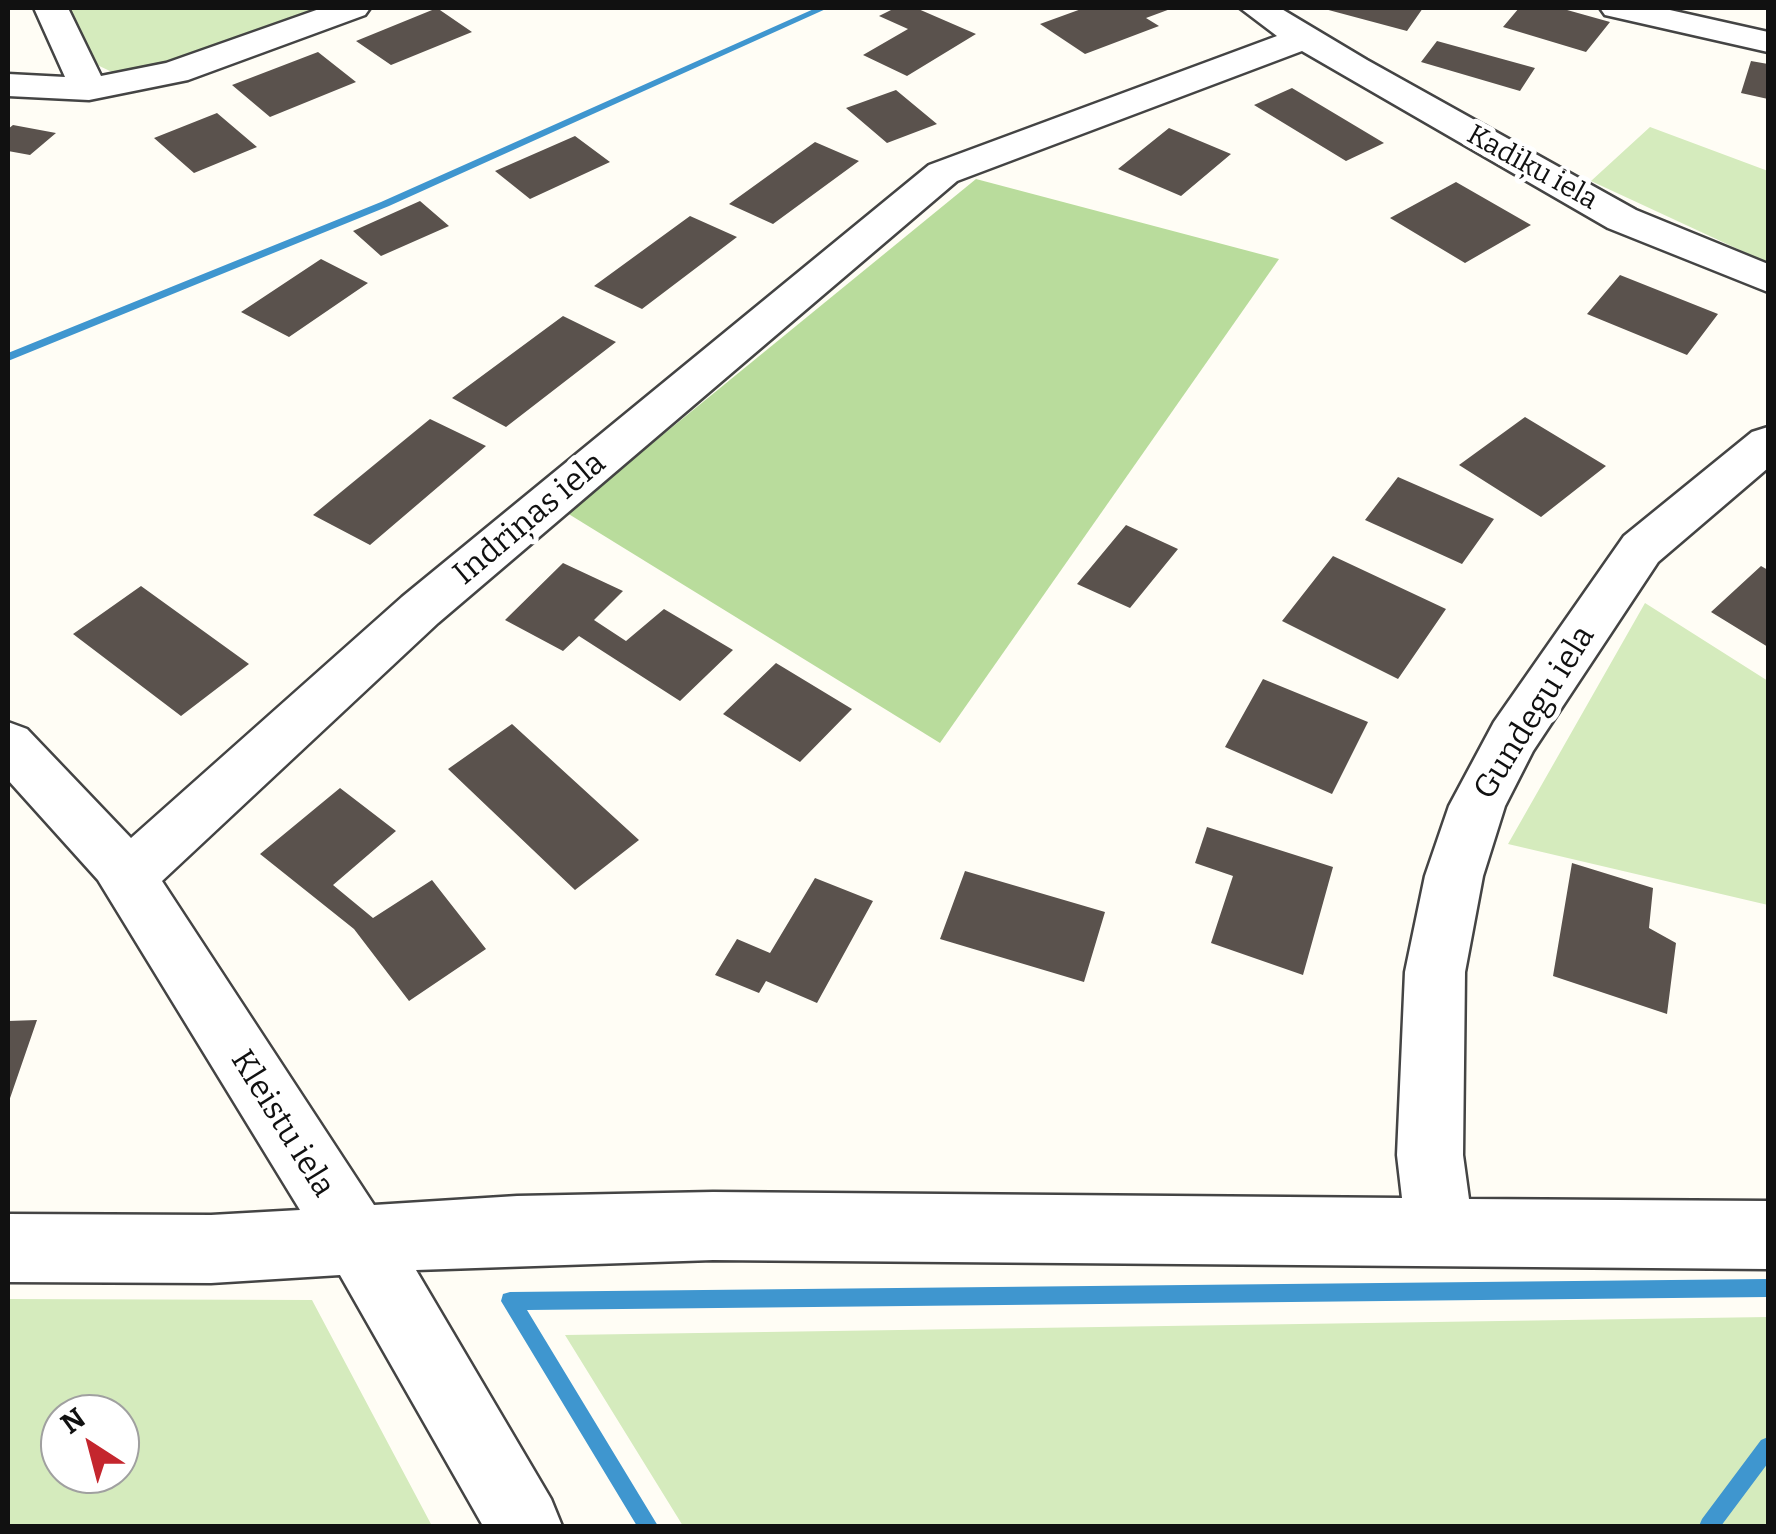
<!DOCTYPE html>
<meta charset="utf-8">
<style>
body{margin:0}
#map{position:relative;width:1776px;height:1534px;overflow:hidden;background:#fffdf5;font-family:Bitter,serif}
canvas{display:block}
.frame{position:absolute;inset:0;border:10px solid #111;pointer-events:none}
.north{position:absolute;left:40px;top:1394px;width:100px;height:100px;box-sizing:border-box;background:#fff;border:2px solid #a0a0a0;border-radius:50%;rotate:324deg;font-size:28px;font-weight:700;line-height:40px;text-align:center;color:#111}
.north::after{content:'';display:block;margin:auto;width:35px;height:45px;background:#c4262e;clip-path:polygon(50% 0,100% 100%,50% 72%,0 100%)}
</style>
<div id="map">
<canvas width="1776" height="1534"></canvas>
<div class="frame"></div>
<div class="north">N</div>
</div>
<script>
const ctx = document.querySelector('canvas').getContext('2d');
ctx.lineJoin = 'round';
function paint(path, color) { ctx.fillStyle = color; ctx.fill(path, 'evenodd'); }
const poly = rows => new Path2D(rows.map(r => 'M' + r).join(''));
function stroke(path, color, width, dash) { ctx.strokeStyle = color; ctx.lineWidth = width; ctx.lineCap = dash ? 'butt' : 'round'; ctx.setLineDash(dash || []); ctx.stroke(path); }
function write(font, color, halo, rows, align = 'center') {
  ctx.font = font + ' Bitter,serif'; ctx.lineWidth = 10; ctx.setLineDash([]); ctx.textBaseline = 'middle'; ctx.strokeStyle = halo; ctx.fillStyle = color; for (const [text, x, y, turn = 0] of rows) {
    ctx.save(); ctx.translate(x, y); ctx.rotate((+turn || 0) * Math.PI / 180); ctx.textAlign = isNaN(turn) ? turn : align; if (halo) ctx.strokeText(text, 0, 0); ctx.fillText(text, 0, 0); ctx.restore();
  }
}
const green = poly([
 [65,8,319,8,160,64,112,72,91,62],
 [1650,127,1768,171,1768,263,1591,181],
 [1645,603,1768,681,1768,905,1508,844],
 [8,1299,312,1300,432,1526,8,1526],
 [120,1414,120,1474,60,1474,60,1414],
 [1768,1317,1768,1526,683,1526,565,1335]
]);
const forest = poly([
 [976,179,1279,259,940,743,567,513]
]);
const stream = poly([
 [816,8,828,8,389,206,8,361,8,353,381,202,816,8],
 [1768,1279,1768,1297,527,1310,658,1526,637,1526,501,1301,503,1294,510,1292,1768,1279],
 [1768,1437,1768,1463,1721,1526,1699,1526,1702,1519,1761,1440,1768,1437]
]);
const building = poly([
 [437,8,472,32,391,65,356,41],
 [895,8,916,8,976,34,907,76,863,55,908,29,879,16],
 [1084,8,1173,8,1146,18,1159,26,1085,54,1040,24],
 [1321,8,1423,8,1407,31],
 [1519,8,1560,8,1610,22,1586,52,1503,27],
 [1437,41,1535,68,1520,91,1421,62],
 [318,52,356,82,270,117,232,85],
 [1751,61,1768,64,1768,99,1741,93],
 [1292,88,1384,143,1346,161,1254,105],
 [896,90,937,124,887,143,846,108],
 [217,113,257,147,194,173,154,138],
 [13,125,56,133,30,155,8,151,8,129],
 [1169,128,1231,154,1181,196,1118,169],
 [575,136,610,162,530,199,495,171],
 [815,142,859,161,773,224,729,204],
 [1456,182,1531,225,1465,263,1390,218],
 [420,201,449,226,381,256,353,231],
 [690,216,737,237,642,309,594,286],
 [321,259,368,283,289,337,241,312],
 [1620,275,1718,314,1687,355,1587,314],
 [563,316,616,342,506,427,452,398],
 [1525,417,1606,466,1541,517,1459,465],
 [430,419,486,446,370,545,313,515],
 [1398,477,1494,519,1462,564,1365,520],
 [1126,525,1178,549,1130,608,1077,584],
 [1333,556,1446,609,1398,679,1282,621],
 [563,563,623,591,594,620,626,641,664,609,733,650,680,701,579,636,563,651,505,620],
 [1761,566,1768,570,1768,647,1711,612],
 [141,586,249,664,181,716,73,634],
 [776,663,852,709,800,762,723,714],
 [1263,679,1368,722,1332,794,1225,747],
 [512,724,639,840,575,890,448,769],
 [340,788,396,831,333,885,373,918,432,880,486,949,409,1001,354,929,260,854],
 [1207,827,1333,867,1303,975,1211,943,1233,876,1195,863],
 [1572,863,1653,888,1649,928,1676,943,1667,1014,1553,976],
 [965,871,1105,912,1084,982,940,939],
 [815,878,873,901,817,1003,766,981,759,993,715,975,737,939,770,953],
 [37,1020,8,1104,8,1021]
]);
const minor = poly([
 [34,8,68,8,101,76,166,63,322,8,370,8,365,15,188,80,89,100,8,96,8,74,65,77,34,8],
 [1240,8,1280,8,1367,60,1636,210,1768,264,1768,292,1608,228,1302,51,957,181,438,623,162,881,374,1205,517,1196,713,1192,1402,1198,1397,1155,1405,972,1425,876,1449,806,1494,722,1624,536,1752,432,1768,427,1768,468,1658,562,1533,751,1505,806,1483,876,1465,972,1463,1155,1469,1199,1768,1201,1768,1269,713,1260,416,1270,551,1499,562,1526,483,1526,340,1275,211,1283,8,1282,8,1214,211,1215,300,1210,98,880,8,780,8,722,27,729,131,838,402,597,929,165,1277,36,1240,8],
 [1600,8,1661,8,1768,32,1768,52,1605,15,1600,8]
]);
const farStreetnames = [
 ["Kadiķu iela",1532,168,29]
];
const streetNames = [
 ["Indriņas iela",530,519,-40],
 ["Gundegu iela",1535,713,-58],
 ["Kleistu iela",282,1124,58]
];
paint(green, '#d5ebbd');
paint(forest, '#b9dc9c');
paint(stream, '#3f96cf');
paint(building, '#5a524d');
stroke(minor, '#444', 5);
paint(minor, '#fff');
write('28px', '#111', '#fff', farStreetnames);
write('32px', '#111', '#fff', streetNames);
</script>
